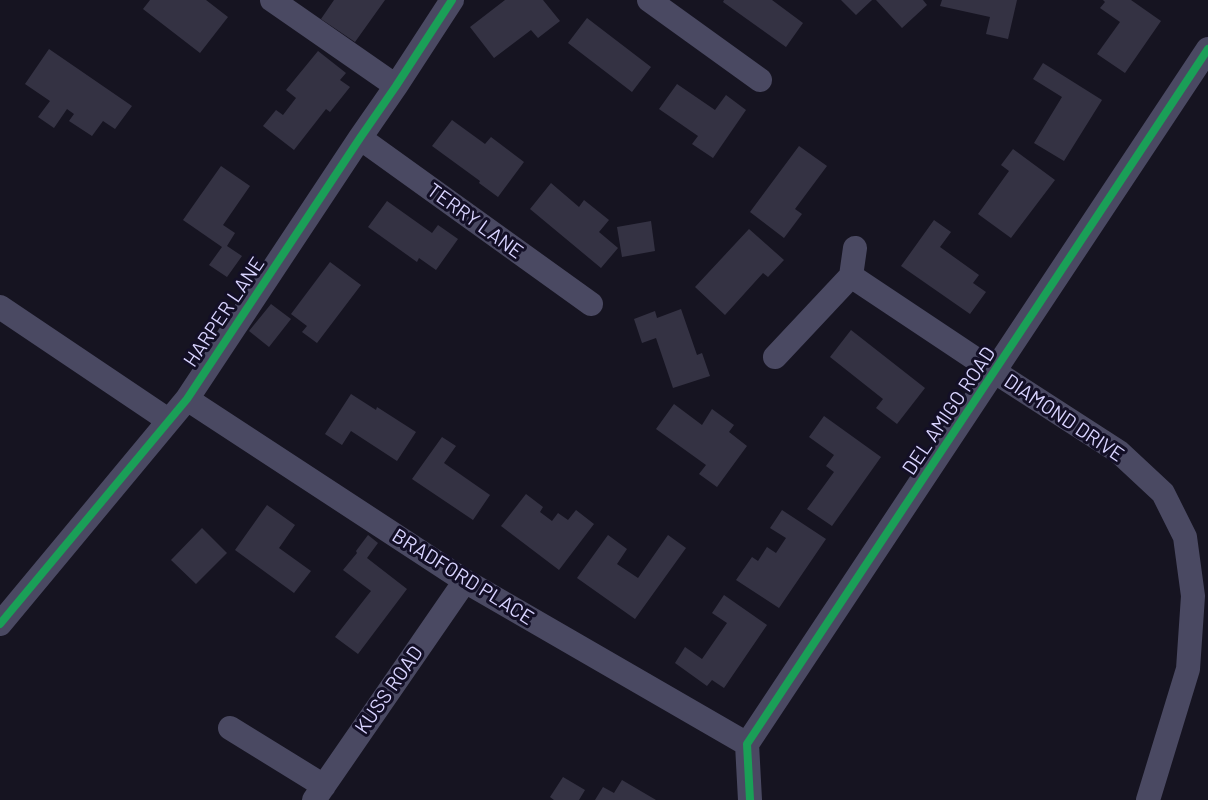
<!DOCTYPE html>
<style>
body{margin:0}
canvas{display:block;background:#161421}
</style>
<canvas width="1208" height="800"></canvas>
<script>
const ctx = document.querySelector('canvas').getContext('2d');
ctx.lineJoin = 'round';
function paint(path, color) { ctx.fillStyle = color; ctx.fill(path, 'evenodd'); }
const poly = rows => new Path2D(rows.map(r => 'M' + r).join(''));
function stroke(path, color, width, dash) { ctx.strokeStyle = color; ctx.lineWidth = width; ctx.lineCap = dash ? 'butt' : 'round'; ctx.setLineDash(dash || []); ctx.stroke(path); }
function write(font, color, halo, rows, align = 'center') {
  ctx.font = font + ' Barlow,sans-serif'; ctx.lineWidth = 6; ctx.setLineDash([]); ctx.textBaseline = 'middle'; ctx.strokeStyle = halo; ctx.fillStyle = color; for (const [text, x, y, turn = 0] of rows) {
    ctx.save(); ctx.translate(x, y); ctx.rotate((+turn || 0) * Math.PI / 180); ctx.textAlign = isNaN(turn) ? turn : align; if (halo) ctx.strokeText(text, 0, 0); ctx.fillText(text, 0, 0); ctx.restore();
  }
}
const building = poly([
 [150,0,206,0,228,17,200,53,143,9],
 [334,0,385,0,355,42,321,19],
 [505,0,543,0,560,21,538,38,531,30,494,58,470,27],
 [724,0,772,0,803,23,786,47,723,2],
 [841,0,872,0,856,15],
 [876,0,923,0,927,5,902,28],
 [942,0,1017,0,1008,39,986,34,990,17,940,6],
 [1103,0,1131,0,1161,21,1125,73,1097,54,1120,22,1100,8,1105,2],
 [587,18,651,67,632,92,568,43],
 [49,49,132,106,115,129,103,121,92,136,69,121,74,114,67,109,54,128,38,117,50,101,25,84],
 [318,51,346,73,340,80,350,87,330,112,326,109,294,150,263,126,276,110,283,115,296,98,286,90],
 [1043,63,1102,100,1064,161,1034,143,1062,97,1033,79],
 [677,84,715,110,726,95,746,110,713,158,692,144,698,136,659,109],
 [452,120,485,144,491,137,524,162,498,197,479,183,480,181,432,146],
 [799,146,827,166,795,209,802,214,784,238,750,212],
 [1013,149,1055,180,1011,238,978,214,1009,171,1001,165],
 [221,166,250,186,223,225,235,233,227,246,242,256,227,277,209,265,222,247,183,220],
 [551,183,579,207,584,200,609,220,599,232,618,248,601,268,530,209],
 [387,201,432,233,438,225,458,239,436,270,419,258,417,262,368,227],
 [934,220,951,232,940,247,979,275,973,283,986,292,970,314,901,266],
 [651,221,655,251,622,257,617,227],
 [749,229,784,260,768,277,763,273,725,315,695,287],
 [330,262,361,285,317,343,302,332,307,326,291,314],
 [271,304,291,319,269,347,249,331],
 [681,309,697,355,702,353,710,376,673,388,656,338,642,343,634,319,655,311,657,318],
 [851,330,925,388,897,424,876,408,883,399,830,357],
 [351,394,376,410,377,407,416,432,397,461,351,431,342,445,325,434],
 [674,404,702,425,712,409,734,425,729,432,747,446,717,487,699,474,706,465,656,429],
 [824,416,881,457,832,526,807,509,834,472,826,466,834,455,809,437],
 [442,437,456,446,444,463,490,495,473,520,412,479],
 [526,494,543,507,540,512,552,521,558,513,568,520,576,510,594,524,559,570,501,526],
 [267,505,295,525,279,548,311,571,294,593,235,550],
 [782,510,826,539,779,608,736,580,752,557,758,561,767,547,776,553,786,538,770,528],
 [202,528,227,553,196,584,171,560],
 [368,535,378,543,367,558,407,589,358,654,335,637,371,591,343,570,357,553,356,551],
 [608,535,627,549,617,564,638,578,668,535,686,548,635,619,577,578],
 [724,595,767,625,724,688,712,680,707,686,675,663,685,647,702,659,727,623,712,613],
 [563,777,585,790,579,800,554,800,550,797],
 [622,780,656,800,595,800,603,787,614,793]
]);
const minor = poly([
 [272,0,396,86],
 [649,0,760,80],
 [360,138,591,304],
 [851,276,995,372,1119,452,1163,493,1185,537,1193,596,1188,669,1148,800],
 [0,307,168,420],
 [775,357,851,276,855,248],
 [187,399,465,581,747,744],
 [0,624,187,399,360,138,396,86,452,0],
 [230,728,324,786],
 [314,800,465,581],
 [750,800,747,744,1208,49]
]);
const cycleway = poly([
 [0,624,187,399,360,138,396,86,452,0],
 [750,800,747,744,1208,49]
]);
const streetNames = [
 ["TERRY LANE",475,221,36],
 ["HARPER LANE",224,312,-56],
 ["DEL AMIGO ROAD",949,411,-56],
 ["DIAMOND DRIVE",1064,418,34],
 ["BRADFORD PLACE",463,577,32],
 ["KUSS ROAD",389,690,-55]
];
paint(building, '#343243');
stroke(minor, '#4a4962', 24);
stroke(cycleway, '#1a9f57', 8);
write('20px', '#d9d4ff', '#130f26', streetNames);
</script>
